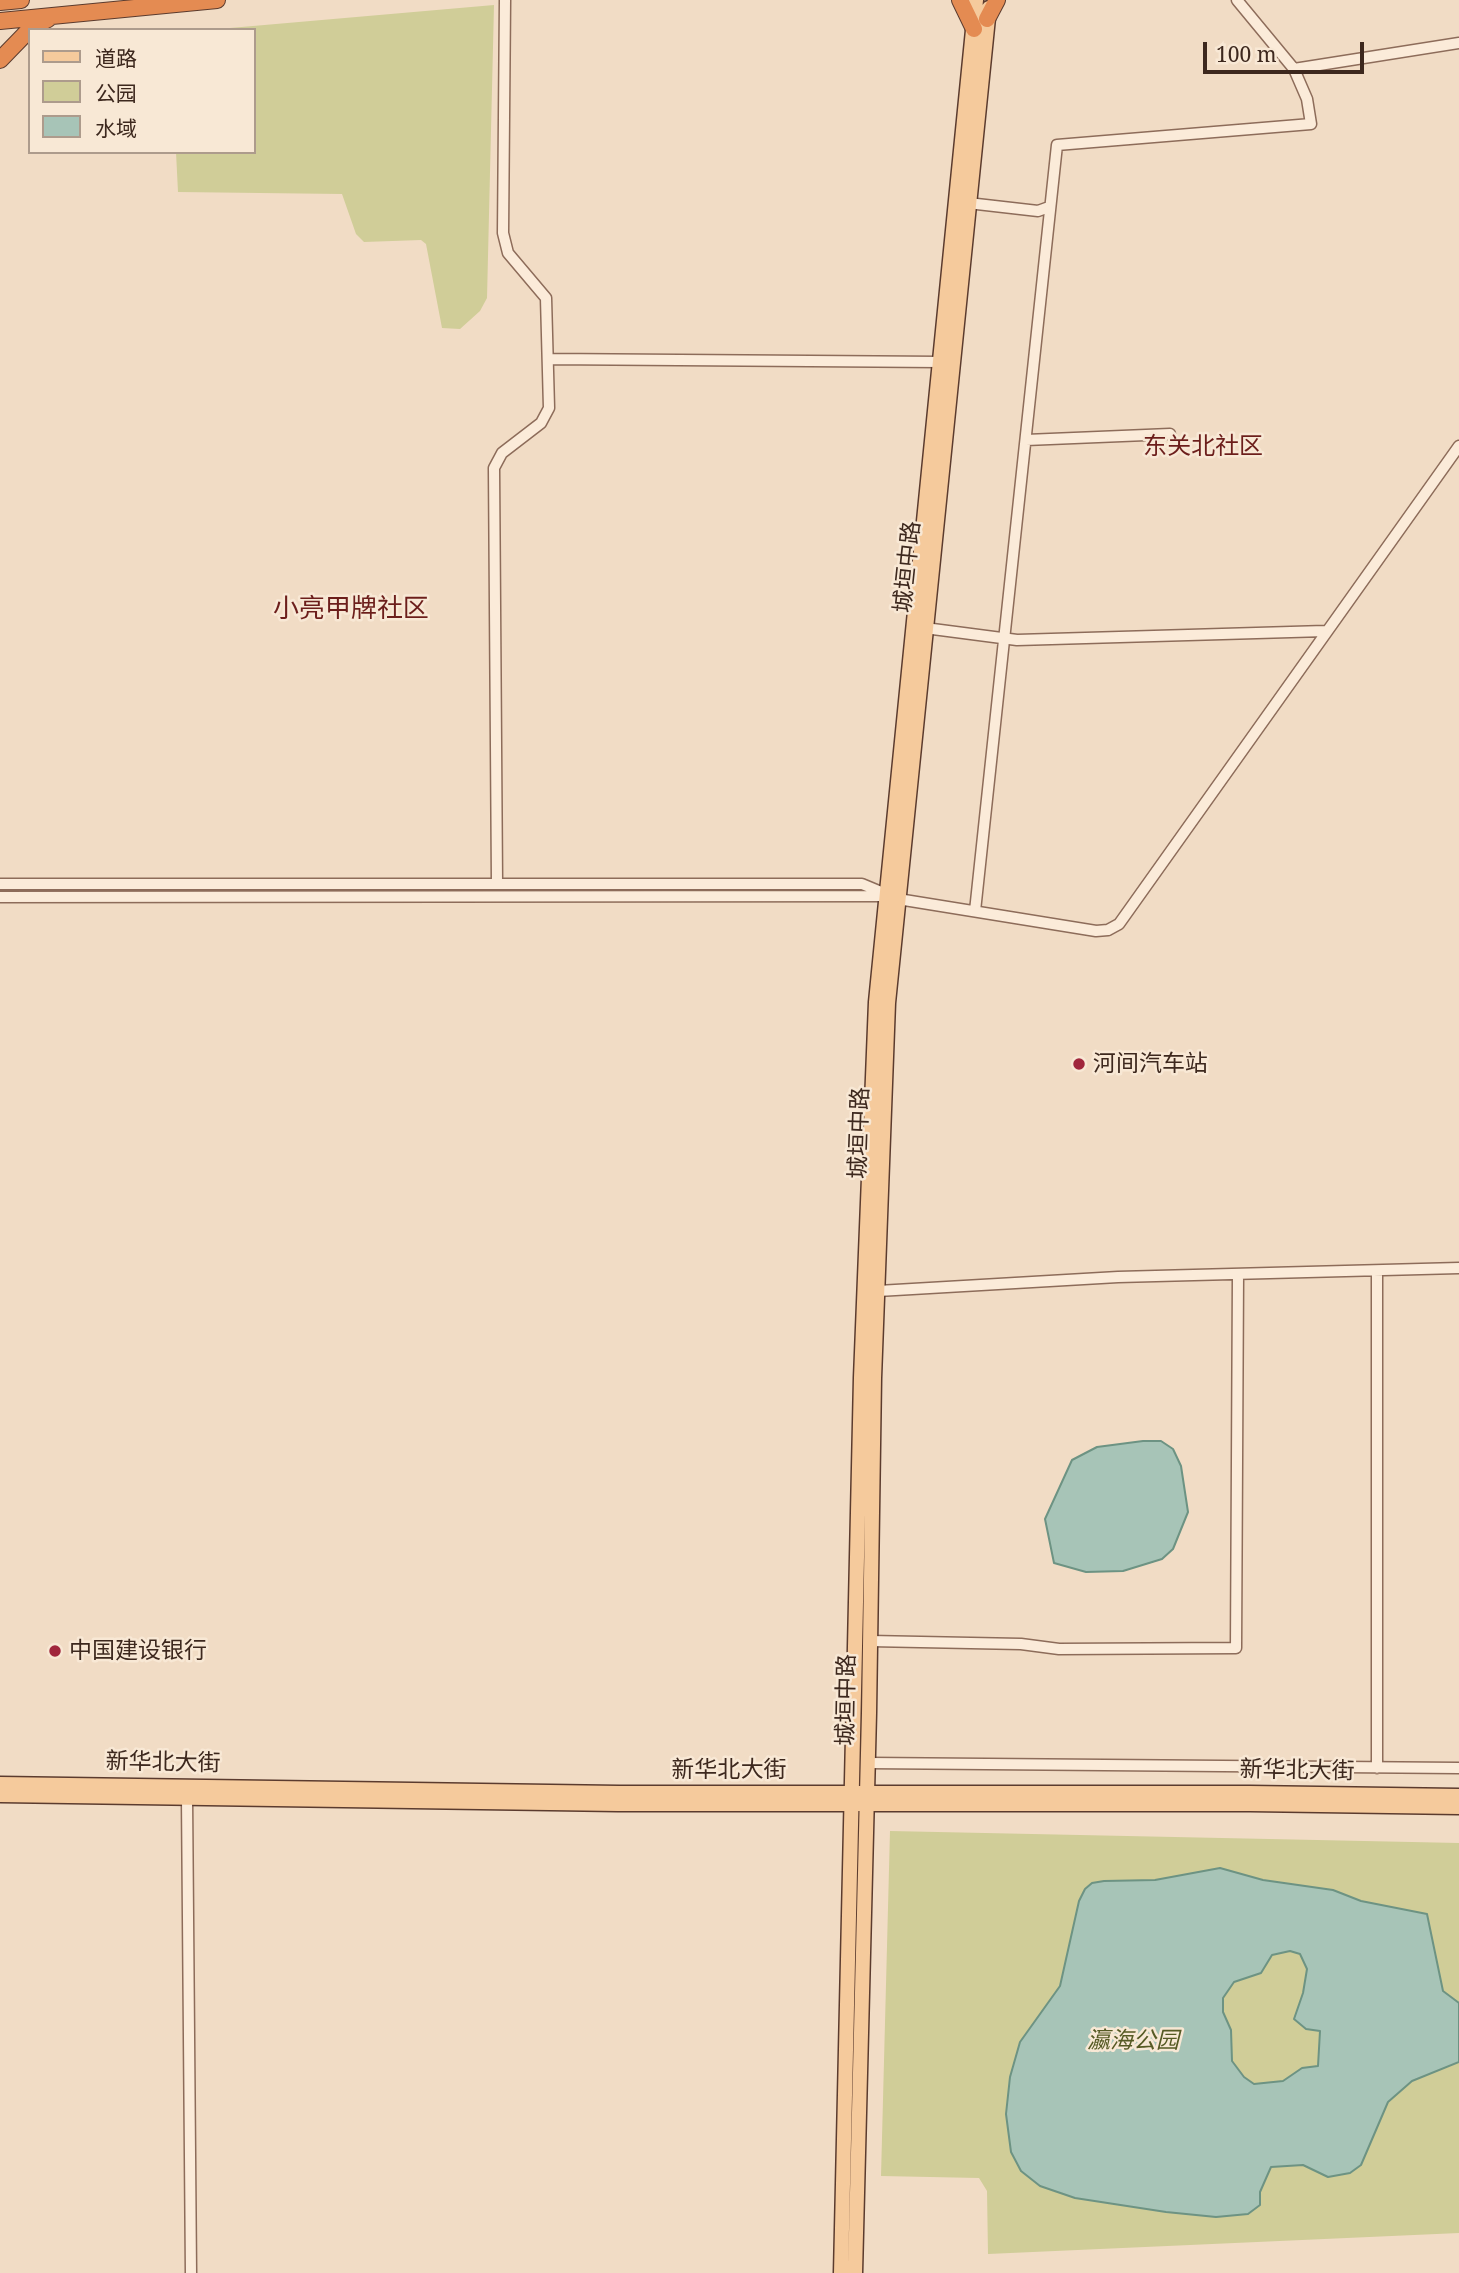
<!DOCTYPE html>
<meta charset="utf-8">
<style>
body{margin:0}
#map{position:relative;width:1459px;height:2273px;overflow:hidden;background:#f1dcc5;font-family:"Noto Serif","Noto Sans SC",serif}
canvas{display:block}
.legend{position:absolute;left:28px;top:28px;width:228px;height:126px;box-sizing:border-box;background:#f8e8d5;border:2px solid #ad9b8c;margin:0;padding:9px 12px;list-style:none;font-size:21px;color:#3d281e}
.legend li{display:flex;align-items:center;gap:14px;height:35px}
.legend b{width:35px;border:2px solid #ad9b8c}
.scale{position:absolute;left:1203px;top:42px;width:161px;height:32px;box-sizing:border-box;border:4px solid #3d281e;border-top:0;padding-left:9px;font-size:21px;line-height:24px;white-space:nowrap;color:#3d281e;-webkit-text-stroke:5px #f8e8d5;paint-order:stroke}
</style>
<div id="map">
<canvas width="1459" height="2273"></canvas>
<ul class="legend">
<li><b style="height:9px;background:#f5ca9c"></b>道路</li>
<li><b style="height:19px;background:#d0cd98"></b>公园</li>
<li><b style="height:19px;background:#a7c4b7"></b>水域</li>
</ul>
<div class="scale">100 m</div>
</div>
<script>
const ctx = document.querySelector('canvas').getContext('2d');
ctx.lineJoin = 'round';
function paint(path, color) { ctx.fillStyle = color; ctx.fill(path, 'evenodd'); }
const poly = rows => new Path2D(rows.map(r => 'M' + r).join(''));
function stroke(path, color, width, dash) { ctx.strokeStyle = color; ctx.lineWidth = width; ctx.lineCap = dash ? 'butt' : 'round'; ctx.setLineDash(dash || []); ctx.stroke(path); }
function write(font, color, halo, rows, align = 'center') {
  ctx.font = font + ' "Noto Serif","Noto Sans SC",serif'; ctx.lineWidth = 5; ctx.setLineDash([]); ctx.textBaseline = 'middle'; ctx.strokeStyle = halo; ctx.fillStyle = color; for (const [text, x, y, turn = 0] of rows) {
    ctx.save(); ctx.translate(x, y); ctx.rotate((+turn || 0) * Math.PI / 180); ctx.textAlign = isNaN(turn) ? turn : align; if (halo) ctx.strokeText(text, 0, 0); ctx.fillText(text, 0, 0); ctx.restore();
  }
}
const green = poly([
 [494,5,487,298,480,311,460,329,442,328,426,244,421,240,364,242,356,234,342,194,178,192,176,152,254,152,254,30,207,30],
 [890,1831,1459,1843,1459,2233,988,2254,987,2191,979,2178,881,2176]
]);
const water = poly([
 [1143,1441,1161,1441,1173,1449,1181,1466,1188,1512,1173,1549,1162,1559,1123,1571,1086,1572,1054,1563,1045,1519,1072,1460,1097,1447,1143,1441],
 [1220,1868,1263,1880,1333,1890,1361,1901,1427,1914,1443,1991,1459,2003,1459,2062,1412,2081,1388,2102,1361,2165,1350,2173,1328,2177,1303,2165,1271,2167,1260,2192,1260,2205,1248,2214,1216,2217,1166,2212,1075,2198,1040,2186,1021,2171,1011,2152,1006,2114,1010,2077,1020,2042,1060,1986,1079,1901,1085,1889,1092,1883,1104,1881,1155,1880,1220,1868],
 [1290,1951,1300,1954,1307,1969,1303,1993,1294,2019,1306,2029,1320,2031,1318,2066,1302,2068,1283,2081,1254,2084,1244,2077,1232,2061,1231,2030,1223,2012,1223,1998,1234,1982,1261,1973,1272,1955,1290,1951]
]);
const minor = poly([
 [1294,69,1459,43],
 [968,203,1038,211,1049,207],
 [548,359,941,362],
 [1026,440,1170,434],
 [925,628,1017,640,1325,631],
 [497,883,494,468,502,453,541,423,549,408,546,298,508,253,503,233,505,0],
 [0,884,862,884,898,899,1096,931,1108,930,1119,924,1459,446],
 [0,897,887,896],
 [975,911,1057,145,1311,124,1307,99,1294,69,1237,0],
 [1377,1271,1377,1768],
 [878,1291,1118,1277,1459,1268],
 [870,1641,1021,1644,1059,1649,1236,1648,1238,1275],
 [868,1763,1459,1768],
 [187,1798,191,2273]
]);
const major = poly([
 [0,1784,619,1793,1250,1793,1459,1796],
 [0,1795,618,1804,1250,1804,1459,1807],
 [841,2273,861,1378,876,1002,976,0],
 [855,2273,869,1713,874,1378,888,1003,989,8]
]);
const highway = poly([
 [960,0,974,29],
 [0,2,21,0],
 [987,19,997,0],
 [0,21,217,0],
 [0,60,32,27,48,19]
]);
const markers = [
 [1079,1064,7,"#a0263c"],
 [55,1651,7,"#a0263c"]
];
const streetNames = [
 ["城垣中路",908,567,-84],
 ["城垣中路",860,1133,-88],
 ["城垣中路",847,1700,-89],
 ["新华北大街",163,1763,1],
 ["新华北大街",729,1770],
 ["新华北大街",1297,1771,1]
];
const poiNames = [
 ["河间汽车站",1093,1064],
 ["中国建设银行",69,1651]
];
const parkNames = [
 ["瀛海公园",1133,2041]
];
const neighbourhoodNames = [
 ["东关北社区",1203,447]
];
const quarterNames = [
 ["小亮甲牌社区",351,610]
];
paint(green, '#d0cd98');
paint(water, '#a7c4b7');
stroke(water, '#6d9383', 2);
stroke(minor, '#8d6c5a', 13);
stroke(major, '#5b3b2e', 17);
stroke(highway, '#5b3b2e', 18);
stroke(minor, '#fbebd9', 10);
stroke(major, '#f5ca9c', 14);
stroke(highway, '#e48b52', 16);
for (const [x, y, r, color] of markers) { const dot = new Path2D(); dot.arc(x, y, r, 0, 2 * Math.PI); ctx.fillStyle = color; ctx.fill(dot); stroke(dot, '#f8e8d5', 2.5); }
write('23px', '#3d281e', '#f8e8d5', streetNames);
write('23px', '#3d281e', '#f8e8d5', poiNames, 'left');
write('italic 23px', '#565a24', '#f8e8d5', parkNames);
write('24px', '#6c1e1b', '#f8e8d5', neighbourhoodNames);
write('26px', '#6c1e1b', '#f8e8d5', quarterNames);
</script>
